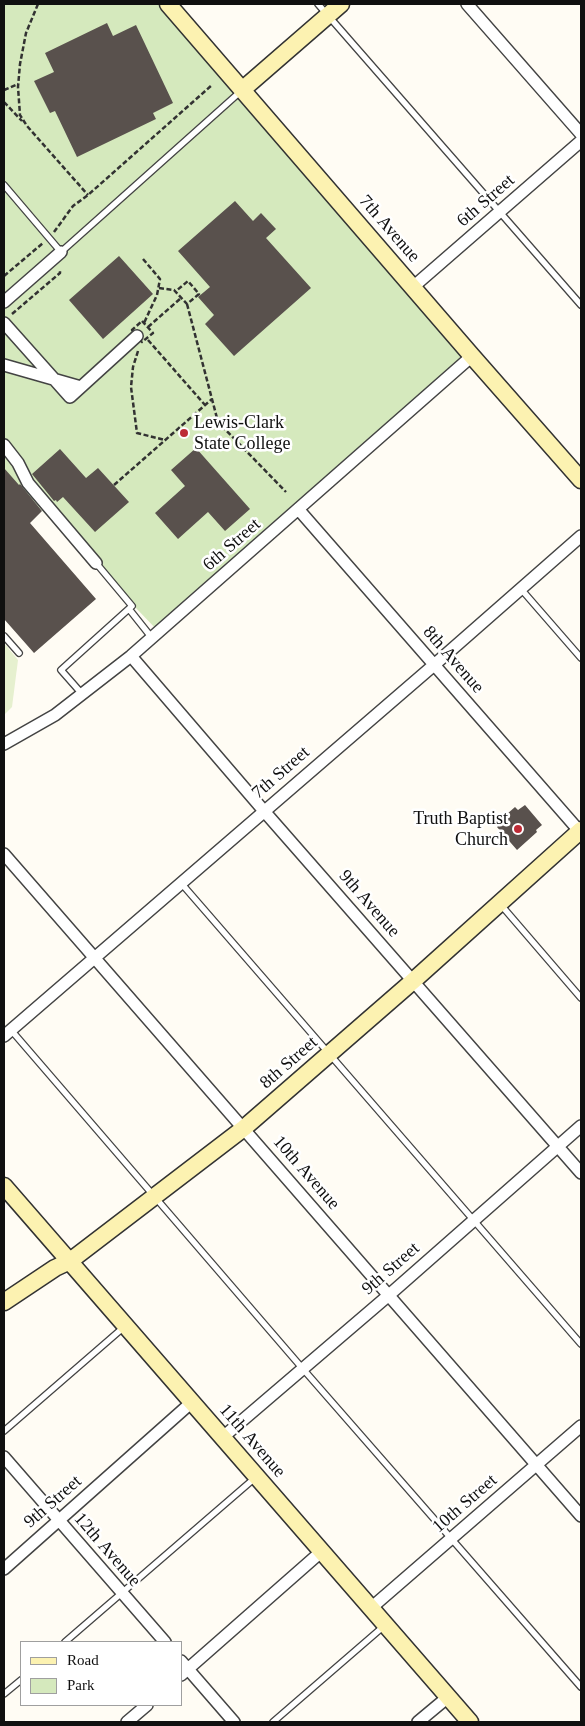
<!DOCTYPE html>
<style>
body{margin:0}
#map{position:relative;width:585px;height:1726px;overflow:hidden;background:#fffcf4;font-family:Georgia,serif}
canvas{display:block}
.frame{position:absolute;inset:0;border:5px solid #101010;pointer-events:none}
.legend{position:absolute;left:20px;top:1641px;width:162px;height:65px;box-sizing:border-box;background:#fff;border:1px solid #9f9f9f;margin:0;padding:6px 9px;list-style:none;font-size:15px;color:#101010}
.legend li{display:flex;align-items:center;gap:10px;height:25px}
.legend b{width:25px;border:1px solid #9f9f9f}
</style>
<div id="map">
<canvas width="585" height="1726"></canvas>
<div class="frame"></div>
<ul class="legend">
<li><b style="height:6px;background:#fcf2b1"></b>Road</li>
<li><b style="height:14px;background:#d5e9bd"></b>Park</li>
</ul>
</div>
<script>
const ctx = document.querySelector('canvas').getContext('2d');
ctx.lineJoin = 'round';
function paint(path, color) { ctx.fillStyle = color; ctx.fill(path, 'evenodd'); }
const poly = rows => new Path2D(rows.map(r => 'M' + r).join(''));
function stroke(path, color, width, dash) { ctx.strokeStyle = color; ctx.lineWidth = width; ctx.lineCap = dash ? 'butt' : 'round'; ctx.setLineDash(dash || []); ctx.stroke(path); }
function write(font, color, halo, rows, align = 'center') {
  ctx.font = font + ' Georgia,serif'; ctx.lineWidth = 5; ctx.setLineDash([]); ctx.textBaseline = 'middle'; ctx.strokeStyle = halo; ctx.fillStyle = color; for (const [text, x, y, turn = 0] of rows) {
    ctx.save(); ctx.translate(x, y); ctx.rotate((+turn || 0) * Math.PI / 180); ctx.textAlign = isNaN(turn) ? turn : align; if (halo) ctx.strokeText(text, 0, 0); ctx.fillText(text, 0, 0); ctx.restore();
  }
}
const green = poly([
 [4,4,168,4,472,356,159,632,4,471]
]);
const pitch = poly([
 [4,643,18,660,12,707,4,715]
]);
const building = poly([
 [107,23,113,36,136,25,173,103,153,113,156,119,77,157,55,111,50,113,34,81,54,72,45,53],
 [235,201,253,221,261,213,276,229,266,238,311,288,234,356,205,324,214,315,198,297,210,287,178,251],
 [119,256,153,294,103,339,69,300],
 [196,448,250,509,225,531,208,512,178,539,155,513,185,486,171,470],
 [60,449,86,478,98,468,129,502,95,532,63,497,57,502,56,500,54,501,32,474],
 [4,468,19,485,20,484,42,511,30,523,96,599,34,653,4,619],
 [525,805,542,825,536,830,537,832,517,850,497,827,501,823,499,821,515,807,518,810]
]);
const path = poly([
 [38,4,26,33,20,64,18,87,20,115,27,126,88,195],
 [4,90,18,84],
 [4,102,22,121],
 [54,232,73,206,88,195,212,85],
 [143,259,160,279,157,295,144,323],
 [4,276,43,243],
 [159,288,174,290,187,304,199,294,188,281,176,291],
 [187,304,218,422,286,492],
 [12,314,60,273,60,269],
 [142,321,153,333,142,342,132,330,142,321],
 [148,327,181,298],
 [148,340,205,405],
 [138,351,133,367,131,387,137,433,165,440],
 [114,485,212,399]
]);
const lane = poly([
 [318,4,581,305],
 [4,185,61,252,240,92],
 [521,589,581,658],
 [129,609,152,638],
 [4,636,19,653],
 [83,695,61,670,132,606,96,563],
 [181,883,581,1344],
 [501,905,581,998],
 [11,1030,303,1369,581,1687],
 [4,1431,124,1327],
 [65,1642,256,1477],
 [4,1694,21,1680],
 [273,1722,384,1626]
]);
const street = poly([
 [467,4,581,134],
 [413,287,581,141],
 [4,302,61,252],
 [4,323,70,397,137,336],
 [4,365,81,387],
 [4,445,18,463,28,483,96,563],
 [299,510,581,833],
 [131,656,264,811,581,1173],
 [4,744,55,715,131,656,472,356],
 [4,854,581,1516],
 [4,1036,434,665,581,536],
 [223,1437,389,1295,581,1126],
 [4,1457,165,1642],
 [4,1569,192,1402],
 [371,1608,581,1426],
 [181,1661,234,1722],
 [181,1675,322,1551],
 [127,1722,147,1705],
 [418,1722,448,1697]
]);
const secondary = poly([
 [168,4,472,356,581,480],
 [242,90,341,4],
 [4,1186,470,1722],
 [4,1302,55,1268,70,1261,244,1128,413,981,581,830]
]);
const markers = [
 [184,433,5,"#bd2b36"],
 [518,829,5,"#bd2b36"]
];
const streetNames = [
 ["6th Street",486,201,-41],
 ["7th Avenue",389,229,49],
 ["6th Street",232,545,-41],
 ["8th Avenue",453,660,49],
 ["7th Street",281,773,-41],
 ["9th Avenue",369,904,49],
 ["8th Street",289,1063,-41],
 ["10th Avenue",306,1173,49],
 ["9th Street",391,1269,-41],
 ["11th Avenue",252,1441,49],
 ["9th Street",53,1502,-41],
 ["10th Street",465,1504,-41],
 ["12th Avenue",107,1550,49]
];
const poiNames = [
 ["Lewis-Clark",194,423],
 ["State College",194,444],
 ["Truth Baptist",508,819,"right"],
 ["Church",508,840,"right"]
];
paint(green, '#d5e9bd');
paint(pitch, '#e6f0cf');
paint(building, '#59514d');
stroke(lane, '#434343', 8);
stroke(street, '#434343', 14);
stroke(secondary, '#323232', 19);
stroke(path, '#323232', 2.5, [5, 2.5]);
stroke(lane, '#fff', 5.5);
stroke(street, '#fff', 11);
stroke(secondary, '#fcf2b1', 16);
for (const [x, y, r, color] of markers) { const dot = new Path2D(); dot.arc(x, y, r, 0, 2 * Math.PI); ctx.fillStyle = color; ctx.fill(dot); stroke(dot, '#fff', 2); }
write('18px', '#101010', '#fff', streetNames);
write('18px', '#101010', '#fff', poiNames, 'left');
</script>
